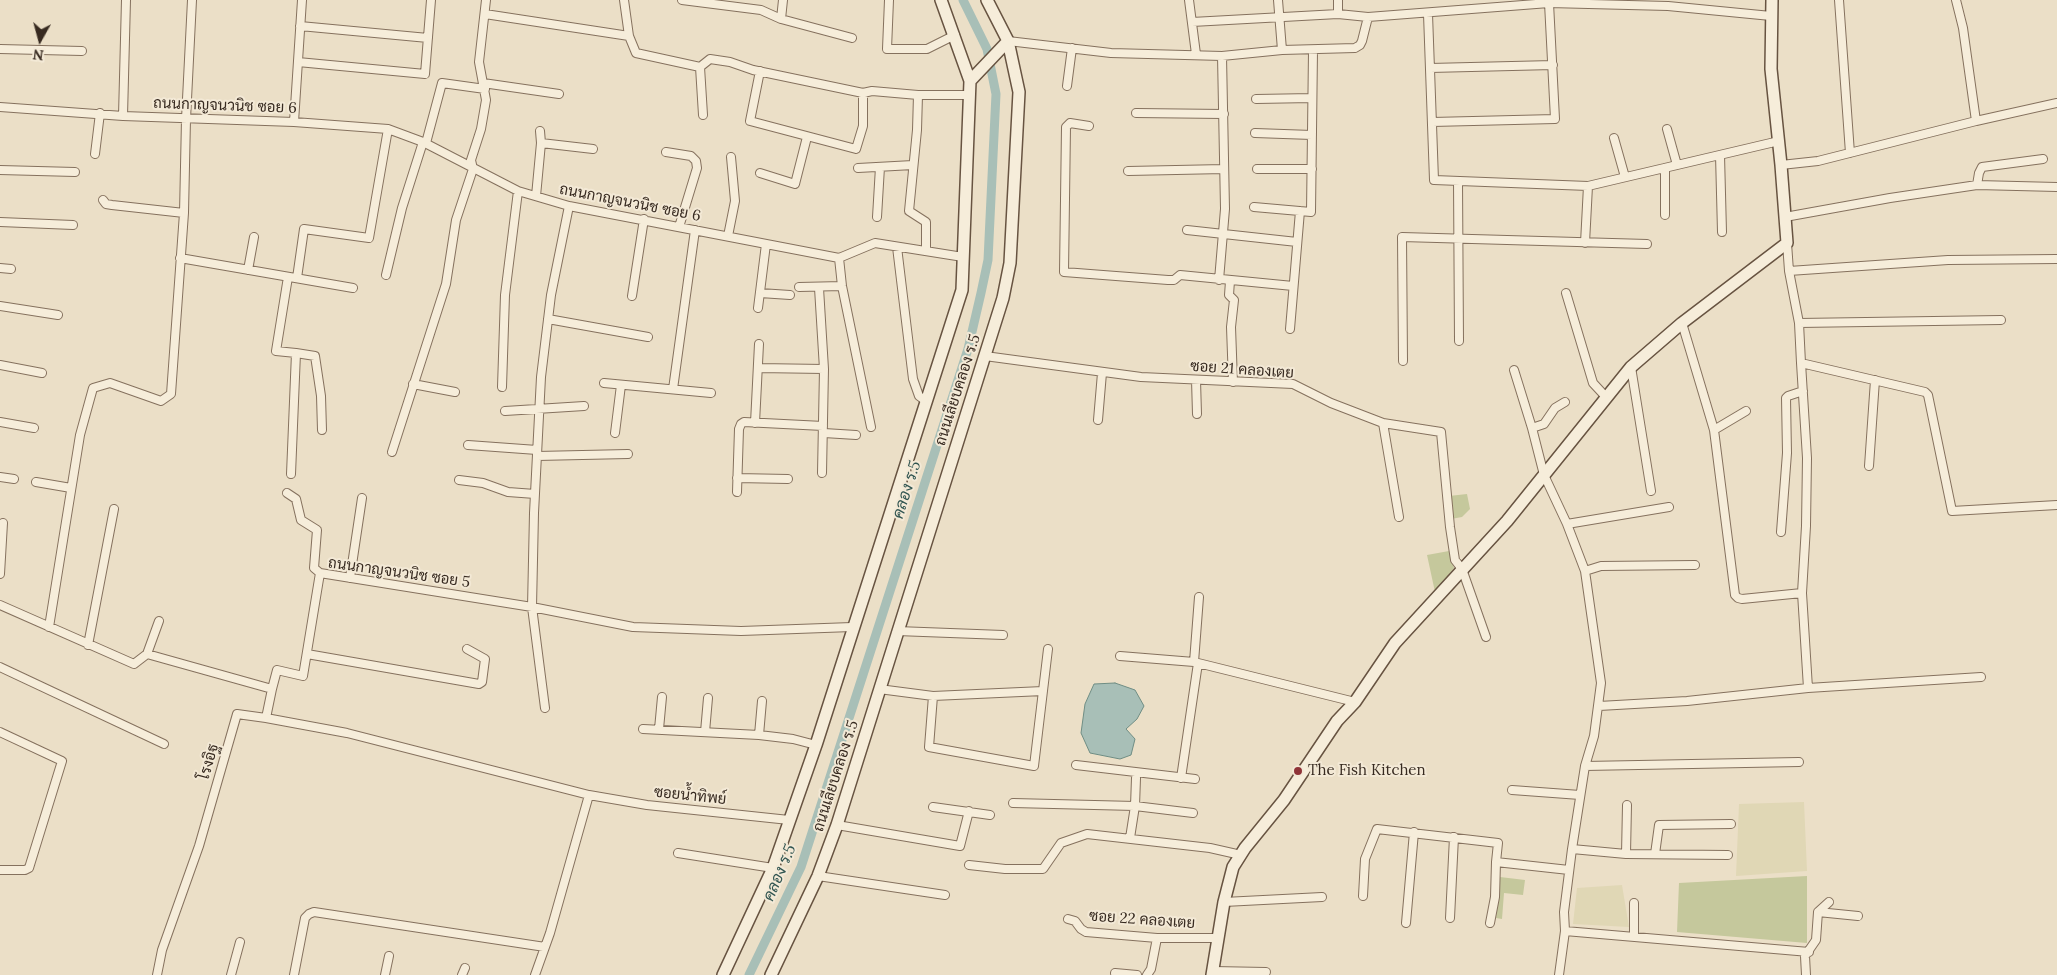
<!DOCTYPE html>
<meta charset="utf-8">
<style>
body{margin:0}
#map{position:relative;width:2057px;height:975px;overflow:hidden;background:#ebdfc7;font-family:Lora,serif}
canvas{display:block}
.north{position:absolute;left:15px;top:15px;width:50px;height:50px;-webkit-text-stroke:4px #f3e9d6;paint-order:stroke;rotate:187deg;font-size:14px;font-weight:700;line-height:20px;text-align:center;color:#372a20}
.north::after{content:'';display:block;margin:auto;width:18px;height:22px;background:#372a20;clip-path:polygon(50% 0,100% 100%,50% 72%,0 100%)}
</style>
<div id="map">
<canvas width="2057" height="975"></canvas>
<div class="north">N</div>
</div>
<script>
const ctx = document.querySelector('canvas').getContext('2d');
ctx.lineJoin = 'round';
function paint(path, color) { ctx.fillStyle = color; ctx.fill(path, 'evenodd'); }
const poly = rows => new Path2D(rows.map(r => 'M' + r).join(''));
function stroke(path, color, width, dash) { ctx.strokeStyle = color; ctx.lineWidth = width; ctx.lineCap = dash ? 'butt' : 'round'; ctx.setLineDash(dash || []); ctx.stroke(path); }
function write(font, color, halo, rows, align = 'center') {
  ctx.font = font + ' Lora,Sarabun,serif'; ctx.lineWidth = 4; ctx.setLineDash([]); ctx.textBaseline = 'middle'; ctx.strokeStyle = halo; ctx.fillStyle = color; for (const [text, x, y, turn = 0] of rows) {
    ctx.save(); ctx.translate(x, y); ctx.rotate((+turn || 0) * Math.PI / 180); ctx.textAlign = isNaN(turn) ? turn : align; if (halo) ctx.strokeText(text, 0, 0); ctx.fillText(text, 0, 0); ctx.restore();
  }
}
const farmland = poly([
 [1804,802,1807,871,1736,876,1739,804],
 [1622,885,1629,927,1573,924,1577,888]
]);
const green = poly([
 [1467,494,1470,509,1462,517,1451,519,1449,496],
 [1449,551,1454,568,1435,592,1427,555],
 [1807,876,1807,943,1677,932,1679,883],
 [1500,877,1525,880,1523,895,1504,893,1502,919,1496,918]
]);
const water = poly([
 [1115,683,1135,690,1144,706,1137,719,1126,729,1135,739,1131,755,1120,759,1090,753,1081,733,1085,704,1094,684,1115,683]
]);
const canal = poly([
 [749,975,801,867,968,349,981,293,988,260,996,94,987,49,963,0]
]);
const street = poly([
 [624,0,629,36,636,53,700,67],
 [682,0,761,10,781,19,852,38],
 [889,0,887,49,927,49,955,35],
 [1189,0,1196,54],
 [1278,0,1282,50],
 [1338,0,1338,14],
 [1839,0,1850,153],
 [1956,0,1963,28,1976,121],
 [485,14,629,36],
 [1428,14,1434,180,1588,186,1779,141],
 [781,19,783,0],
 [1192,22,1338,14,1368,17],
 [300,26,428,38],
 [1008,41,1111,53,1222,56,1282,50,1355,48,1360,45,1362,41,1368,17,1549,3,1668,6,1771,16],
 [0,49,82,51],
 [298,62,425,74,431,0],
 [1430,68,1553,65],
 [760,71,750,121,856,149,863,126,863,93],
 [483,83,559,94],
 [1067,86,1072,48],
 [918,95,970,95],
 [1256,99,1312,98],
 [0,107,123,116,294,122,388,129,423,142,518,191,569,206,839,258,875,243,963,257],
 [1136,113,1224,114],
 [703,115,700,67,710,59,730,62,753,70,863,93,872,91,918,95,917,130,909,211,926,222,926,251],
 [123,116,126,0],
 [294,122,302,0],
 [1432,122,1555,119,1549,3],
 [1089,126,1070,123,1066,127,1064,272,1168,280,1174,280,1180,275,1293,286],
 [1667,129,1677,165],
 [1255,133,1312,135],
 [1614,138,1625,177],
 [426,143,442,83,485,89],
 [541,143,593,149],
 [666,152,691,156,696,161,697,168,679,227],
 [95,154,100,113],
 [1720,155,1722,232],
 [1781,165,1818,161,1976,121,2057,103],
 [858,168,913,165],
 [1665,168,1665,215],
 [1257,169,1312,169],
 [0,170,75,172],
 [1128,171,1224,169],
 [760,173,795,184,807,137],
 [1458,181,1459,341],
 [1977,185,1979,173,1982,167,2043,159],
 [536,196,541,143,540,131],
 [103,200,106,204,112,205,184,213],
 [1254,207,1311,212,1313,51],
 [877,217,880,167],
 [1785,217,1890,198,1977,185,2057,187],
 [0,222,73,225],
 [1187,230,1297,242],
 [728,236,735,201,731,157],
 [1585,243,1588,186],
 [1787,243,1789,271,1799,323,1801,363,1925,392,1928,395,1952,511,2057,505],
 [897,247,913,379,919,396,926,401],
 [180,258,353,288],
 [839,258,842,286,871,427],
 [0,268,11,269],
 [248,270,254,237],
 [1789,271,1948,260,2057,259],
 [386,275,402,208,423,142],
 [288,277,276,351,296,353,291,474],
 [297,278,304,229,369,238,388,129],
 [1219,280,1225,209,1222,56],
 [1230,281,1229,295,1234,300,1231,327,1233,382],
 [799,287,842,286],
 [819,288,824,369,822,473],
 [760,293,790,295],
 [1566,293,1593,383,1606,397],
 [632,296,644,219],
 [0,306,58,315],
 [758,308,766,244],
 [548,319,648,337],
 [1682,323,1714,430,1735,595,1738,598,1742,599,1802,593],
 [1799,323,2001,320],
 [1290,329,1300,211],
 [296,353,315,356,321,396,322,430],
 [985,356,1141,377,1293,384,1331,403,1383,423,1441,432,1450,527,1455,560,1462,569,1486,637],
 [1403,361,1402,237,1647,244],
 [1801,363,1807,458,1806,526,1802,593,1808,688],
 [0,365,42,373],
 [1631,367,1651,491],
 [758,368,824,369],
 [1514,370,1532,428,1544,475,1567,524,1585,571,1601,683,1594,736,1585,766,1572,849,1564,912,1565,931,1559,975],
 [1196,380,1197,414],
 [604,383,711,393],
 [413,384,455,392],
 [502,387,505,295,518,191],
 [673,389,695,230],
 [505,411,584,406],
 [1098,420,1102,373],
 [0,422,34,428],
 [755,423,759,344],
 [1383,423,1399,517],
 [1532,428,1544,424,1555,408,1565,402],
 [1714,430,1746,411],
 [615,433,621,385],
 [824,433,856,435],
 [468,445,537,450],
 [392,452,446,284,456,220,473,169,471,160,481,129,486,100,479,62,486,0],
 [537,456,628,454],
 [1869,466,1875,380],
 [0,477,14,479],
 [737,478,788,479],
 [459,480,483,483,508,492,535,494],
 [36,482,71,488],
 [737,492,739,429,741,424,744,422,823,426],
 [287,493,296,499,301,520,317,530,314,568,320,573],
 [1567,524,1669,507],
 [1781,532,1787,453,1786,398,1788,396,1803,391],
 [1585,571,1601,566,1695,565],
 [0,574,3,523],
 [350,578,362,498],
 [0,605,134,664,147,654,272,689,277,670,303,676,320,573,532,607,633,627,741,631,852,627],
 [49,627,80,435,93,388,110,383,161,401,171,394,184,213,186,119,192,0],
 [897,631,1003,635],
 [88,645,114,509],
 [147,654,159,621],
 [307,654,479,684,482,682,485,659,467,649],
 [1120,656,1194,662,1355,702],
 [1194,662,1199,597],
 [0,667,164,744],
 [272,689,266,718,347,733,589,795,647,805,789,820],
 [879,689,933,696,1043,691],
 [933,696,929,747,1034,766,1048,649],
 [1599,706,1687,701,1808,688,1981,677],
 [545,708,532,607,534,513,541,377,551,295,569,206],
 [643,729,759,735,793,739,816,745],
 [659,729,662,697],
 [0,732,62,761,29,868,25,870,0,870],
 [705,732,708,698],
 [759,735,762,701],
 [1076,765,1195,779],
 [1585,766,1799,762],
 [1181,778,1198,663],
 [1512,790,1580,795],
 [1013,803,1135,806,1193,813],
 [933,807,990,815],
 [837,825,960,846,969,811],
 [1130,838,1135,806,1136,778],
 [1572,849,1626,854,1728,855],
 [678,853,773,868],
 [1626,854,1627,805],
 [1655,854,1659,825,1731,824],
 [969,865,1005,869,1043,869,1061,843,1087,834,1210,848,1241,855],
 [818,876,945,895],
 [1363,896,1365,859,1377,829,1498,843,1496,862,1569,870],
 [1224,902,1322,897],
 [1818,912,1858,916],
 [1450,918,1454,837],
 [1068,919,1075,921,1081,929,1086,932,1157,938,1219,938],
 [1406,923,1414,832],
 [1490,923,1495,897,1496,862],
 [1565,931,1809,952],
 [1634,936,1634,903],
 [1213,971,1266,972],
 [1115,973,1137,975],
 [157,975,162,950,199,846,237,714,266,718],
 [231,975,240,942],
 [294,975,305,918,309,914,314,912,545,947],
 [385,975,389,956],
 [462,975,465,968],
 [535,975,550,933,589,795],
 [1147,975,1151,969,1157,938],
 [1806,975,1805,956,1816,940,1818,912,1829,902]
]);
const secondary = poly([
 [1549,3,1550,0],
 [970,81,1008,41],
 [723,975,773,868,816,745,962,290,970,81,941,0],
 [771,975,818,876,837,825,1003,298,1010,263,1019,92,1008,41,987,0],
 [1212,975,1224,902,1233,867,1245,848,1284,800,1337,721,1355,702,1395,643,1507,521,1631,367,1682,323,1787,243,1781,165,1771,69,1772,0]
]);
const markers = [
 [1298,771,5,"#8f3337"]
];
const streetNames = [
 ["ถนนกาญจนวนิช ซอย 6",225,106,2],
 ["ถนนกาญจนวนิช ซอย 6",630,203,11],
 ["ซอย 21 คลองเตย",1242,370,4],
 ["ถนนเลียบคลอง ร.5",958,390,-72],
 ["ถนนกาญจนวนิช ซอย 5",399,573,8],
 ["โรงอิฐ",209,762,-74],
 ["ถนนเลียบคลอง ร.5",836,776,-72],
 ["ซอยน้ำทิพย์",690,796,6],
 ["ซอย 22 คลองเตย",1142,920,4]
];
const poiNames = [
 ["The Fish Kitchen",1308,771]
];
const waterNames = [
 ["คลอง ร.5",907,490,-72],
 ["คลอง ร.5",780,873,-67]
];
paint(farmland, '#e0d7b5');
paint(green, '#c5c89c');
paint(water, '#a8bfb7');
stroke(water, '#6f8d84', 1);
stroke(canal, '#a8bfb7', 9);
stroke(street, '#85715e', 10);
stroke(secondary, '#675341', 14);
stroke(street, '#f6edda', 8);
stroke(secondary, '#f6edda', 11);
for (const [x, y, r, color] of markers) { const dot = new Path2D(); dot.arc(x, y, r, 0, 2 * Math.PI); ctx.fillStyle = color; ctx.fill(dot); stroke(dot, '#f3e9d6', 2); }
write('15px', '#372a20', '#f3e9d6', streetNames);
write('15px', '#372a20', '#f3e9d6', poiNames, 'left');
write('italic 16px', '#315551', '#f3e9d6', waterNames);
</script>
